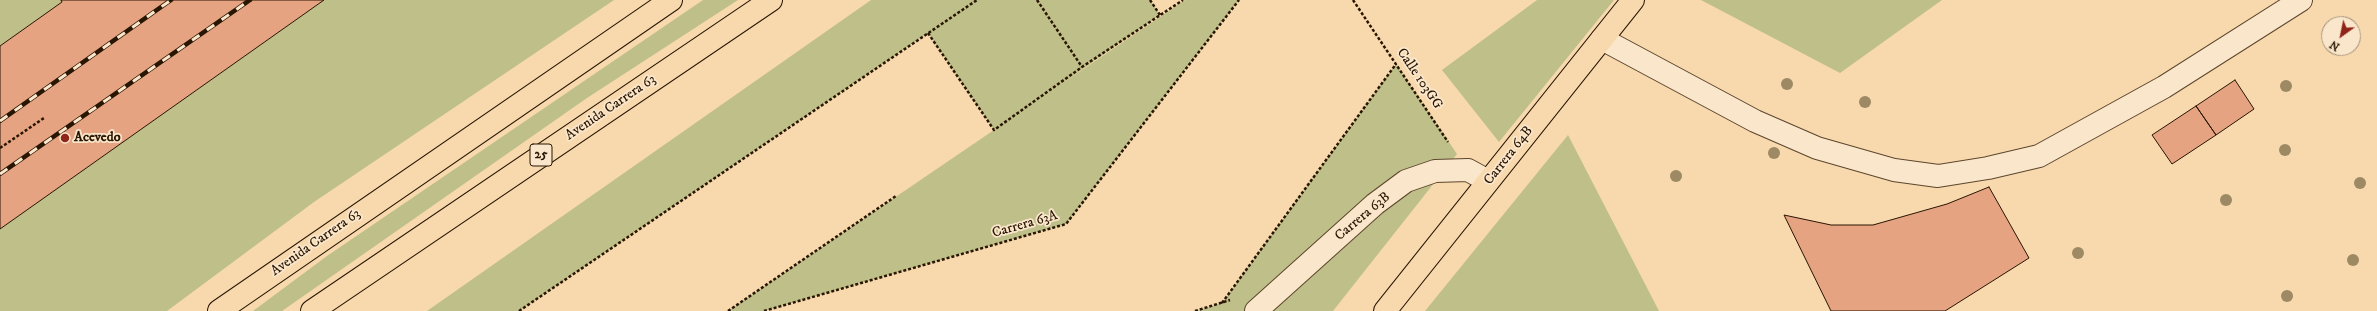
<!DOCTYPE html>
<style>
body{margin:0}
#map{position:relative;width:2377px;height:311px;overflow:hidden;background:#f8d9ae;font-family:"IM FELL DW Pica",serif}
canvas{display:block}
.north{position:absolute;left:2321px;top:16px;width:40px;height:40px;box-sizing:border-box;background:#fae6ca;border:1px solid #a6927a;border-radius:50%;rotate:213deg;font-size:11px;font-weight:700;line-height:16px;text-align:center;color:#281502}
.north::after{content:'';display:block;margin:auto;width:14px;height:18px;background:#8f2418;clip-path:polygon(50% 0,100% 100%,50% 72%,0 100%)}
</style>
<div id="map">
<canvas width="2377" height="311"></canvas>
<div class="north">N</div>
</div>
<script>
const ctx = document.querySelector('canvas').getContext('2d');
ctx.lineJoin = 'round';
function paint(path, color) { ctx.fillStyle = color; ctx.fill(path, 'evenodd'); }
const poly = rows => new Path2D(rows.map(r => 'M' + r).join(''));
function stroke(path, color, width, dash) { ctx.strokeStyle = color; ctx.lineWidth = width; ctx.lineCap = dash ? 'butt' : 'round'; ctx.setLineDash(dash || []); ctx.stroke(path); }
function write(font, color, halo, rows, align = 'center') {
  ctx.font = font + ' "IM FELL DW Pica",serif'; ctx.lineWidth = 3.5; ctx.setLineDash([]); ctx.textBaseline = 'middle'; ctx.strokeStyle = halo; ctx.fillStyle = color; for (const [text, x, y, turn = 0] of rows) {
    ctx.save(); ctx.translate(x, y); ctx.rotate((+turn || 0) * Math.PI / 180); ctx.textAlign = isNaN(turn) ? turn : align; if (halo) ctx.strokeText(text, 0, 0); ctx.fillText(text, 0, 0); ctx.restore();
  }
}
const green = poly([
 [0,0,61,0,62,2,0,46],
 [324,0,614,0,314,202,167,311,0,311,0,229],
 [703,0,738,0,587,98,282,311,253,311,327,256],
 [871,0,1150,0,1160,15,1054,89,1185,0,1239,0,1066,224,764,311,728,311,994,130,928,33,519,311,427,311],
 [1537,0,1614,0,1499,142,1442,70],
 [1701,0,1942,0,1840,73],
 [1396,64,1457,154,1333,311,1195,311,1222,303],
 [1568,135,1659,311,1425,311]
]);
const building = poly([
 [61,0,324,0,0,229,0,46,62,2,61,0],
 [2235,80,2254,109,2216,135,2196,106,2235,80],
 [2196,106,2216,135,2172,164,2152,135,2196,106],
 [1989,187,2029,258,1945,311,1831,311,1784,215,1831,225,1873,225,1947,204,1989,187]
]);
const path = poly([
 [1037,0,1082,67],
 [1150,0,1160,15],
 [1353,0,1448,142],
 [928,33,994,130,1082,67,1183,0],
 [0,148,44,118],
 [1222,303,1396,64],
 [519,311,977,0],
 [728,311,896,196],
 [764,311,1066,224,1239,0],
 [1195,311,1230,300]
]);
const minor = poly([
 [1602,39,1755,121,1817,148,1894,170,1938,176,1988,168,2039,156,2164,87,2301,0],
 [1256,311,1375,204,1406,181,1435,171,1468,170,1488,181]
]);
const major = poly([
 [1385,311,1633,0]
]);
const highway = poly([
 [219,311,671,0],
 [312,311,771,0]
]);
const rail = poly([
 [0,121,171,0],
 [0,174,250,0]
]);
const trees = [
 [1787,84],
 [2286,86],
 [1865,102],
 [2285,150],
 [1774,153],
 [1676,176],
 [2360,183],
 [2226,200],
 [2078,253],
 [2353,260],
 [2287,296]
];
const markers = [
 [65,138,5,"#8f2418"]
];
const shields = [
 [541,155,22]
];
const shieldNames = [
 ["25",541,155]
];
const streetNames = [
 ["Calle 103GG",1419,79,56],
 ["Avenida Carrera 63",611,108,-34],
 ["Carrera 64B",1509,156,-52],
 ["Carrera 63B",1363,217,-40],
 ["Carrera 63A",1025,225,-16],
 ["Avenida Carrera 63",316,243,-35]
];
const poiNames = [
 ["Acevedo",74,138]
];
paint(green, '#bfbf89');
paint(building, '#e5a382');
stroke(building, '#281502', 1);
stroke(minor, '#5c462d', 24);
stroke(major, '#281502', 24);
stroke(highway, '#281502', 24);
stroke(path, '#281502', 2.5, [3, 2]);
stroke(minor, '#fae6ca', 22);
stroke(major, '#f8d9ae', 22);
stroke(highway, '#f8d9ae', 22);
stroke(rail, '#281502', 4.5);
stroke(rail, '#fae6ca', 3, [9]);
ctx.fillStyle = '#9e8965';
for (const [x, y] of trees) { ctx.beginPath(); ctx.arc(x, y, 6, 0, 2 * Math.PI); ctx.fill(); }
for (const [x, y, r, color] of markers) { const dot = new Path2D(); dot.arc(x, y, r, 0, 2 * Math.PI); ctx.fillStyle = color; ctx.fill(dot); stroke(dot, '#fae6ca', 1.5); }
for (const [x, y, w] of shields) { const box = new Path2D(); box.roundRect(x - w / 2, y - 11, w, 22, 3); ctx.fillStyle = '#fae6ca'; ctx.fill(box); stroke(box, '#281502', 1); }
write('bold 13px', '#281502', null, shieldNames);
write('14px', '#281502', '#fae6ca', streetNames);
write('bold 14px', '#281502', '#fae6ca', poiNames, 'left');
</script>
